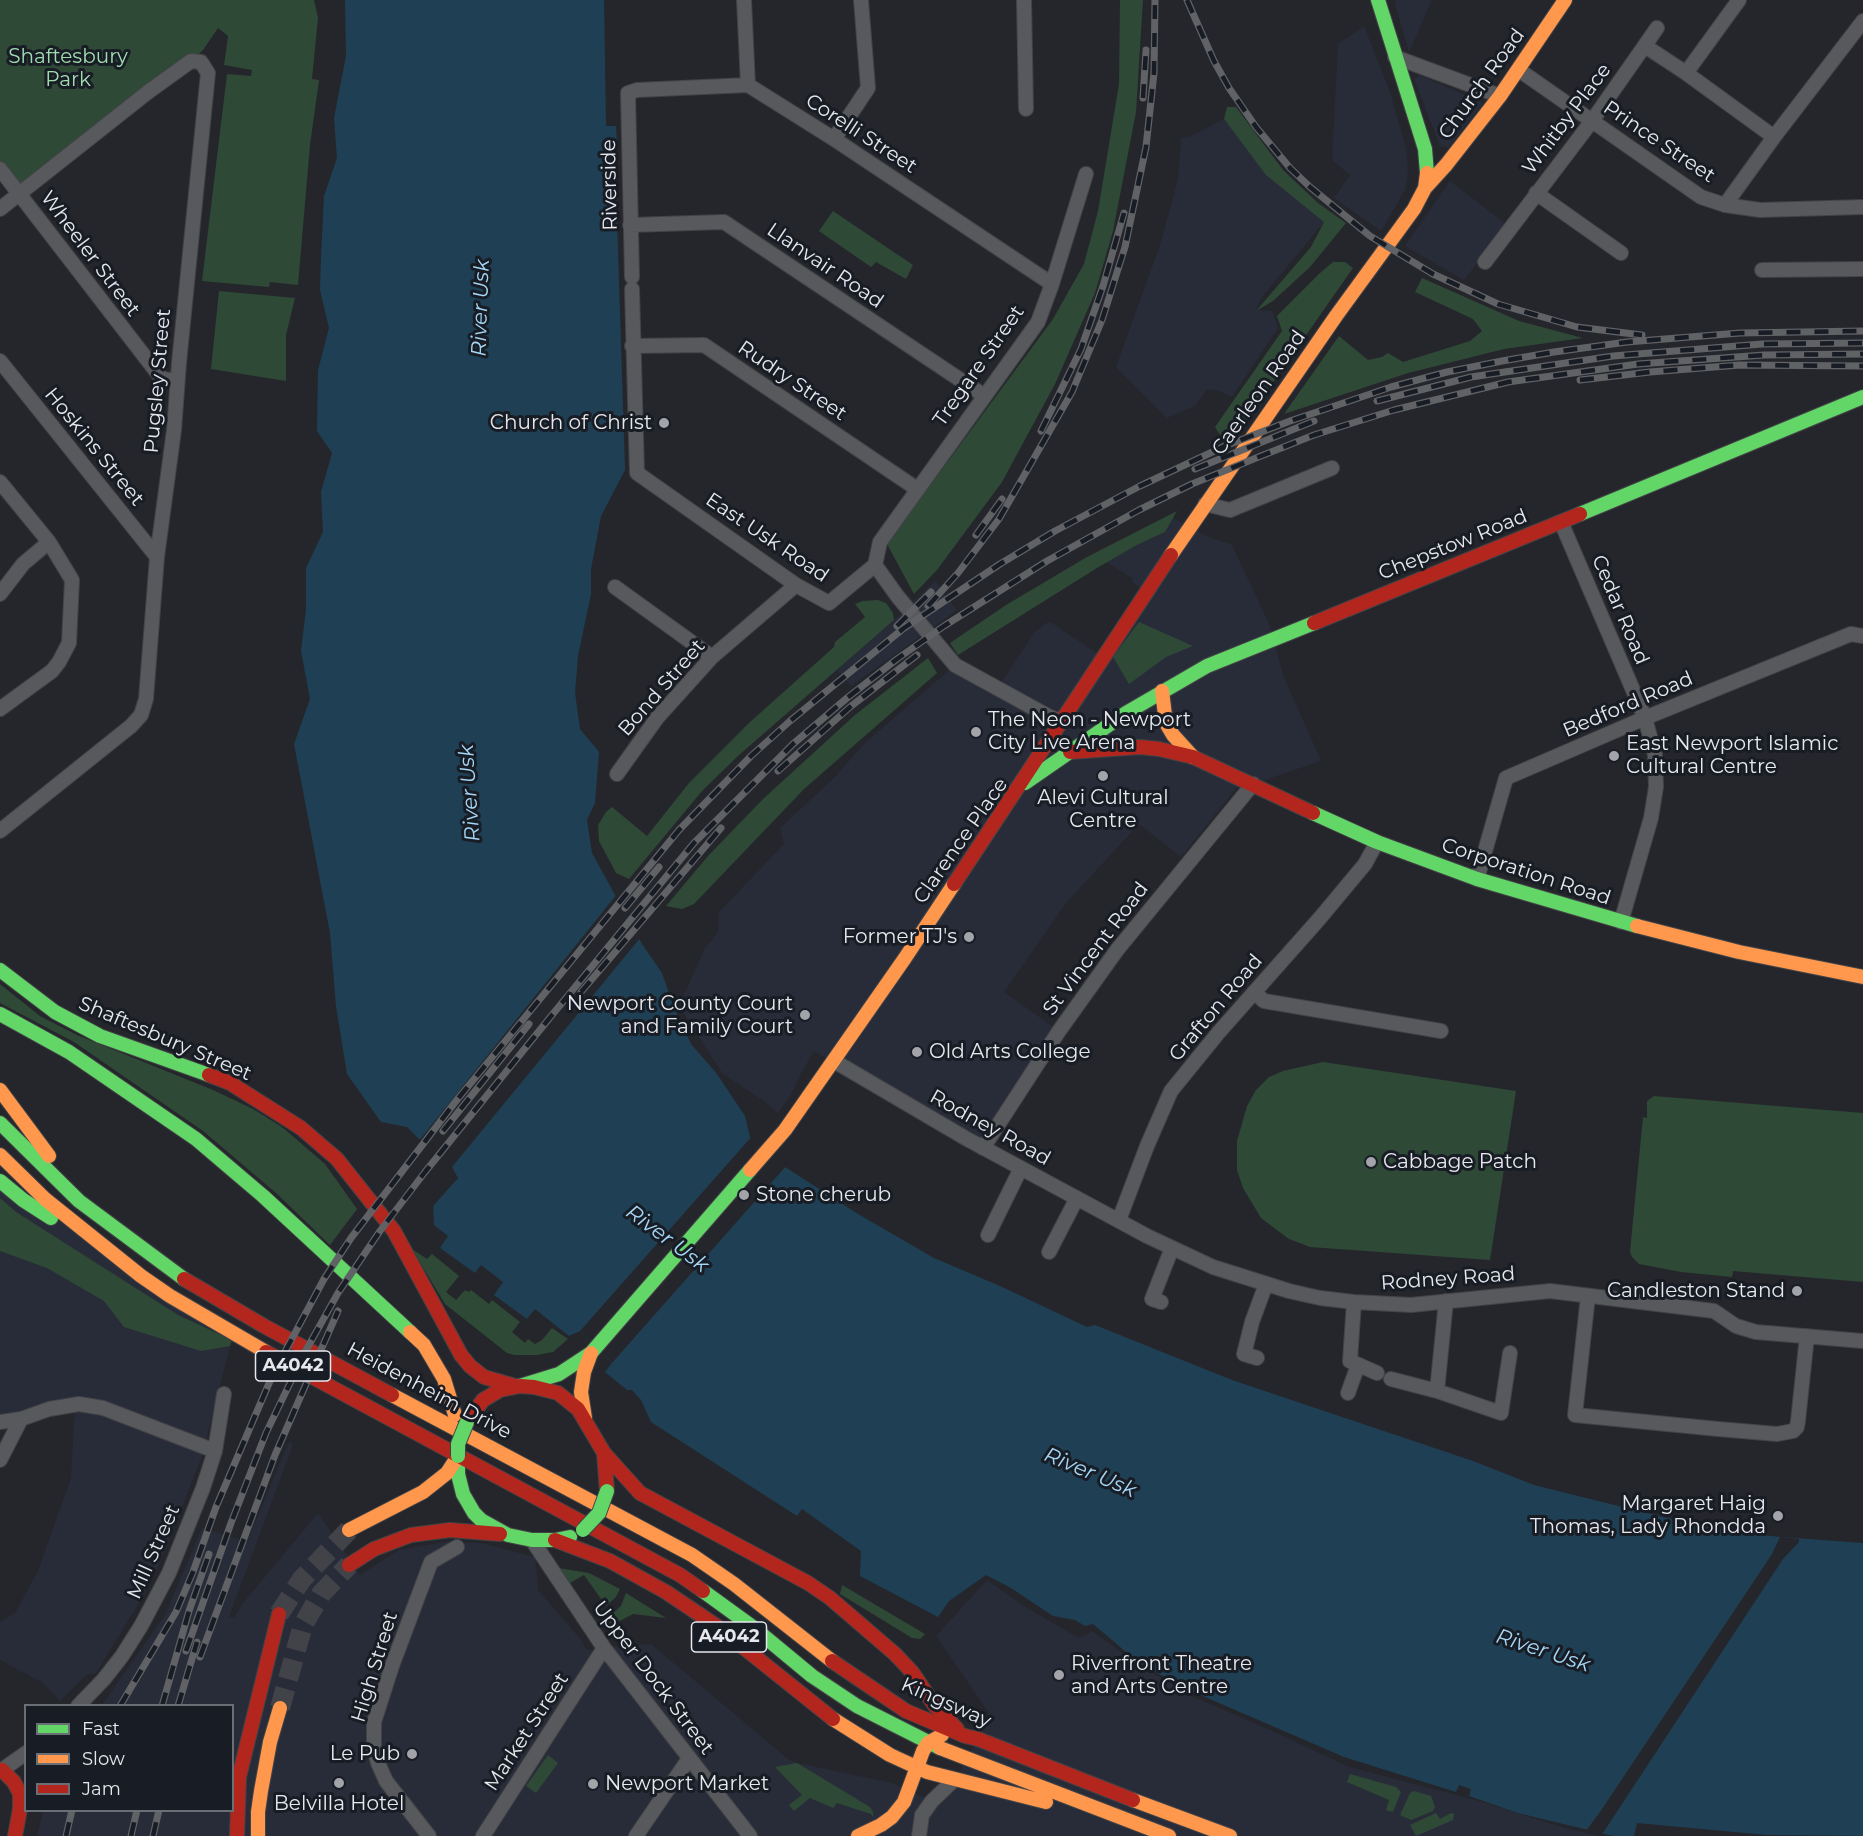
<!DOCTYPE html>
<style>
body{margin:0}
#map{position:relative;width:1863px;height:1836px;overflow:hidden;background:#25262b;font-family:Montserrat,sans-serif}
canvas{display:block}
.legend{position:absolute;left:24px;top:1704px;width:210px;height:108px;box-sizing:border-box;background:#181c24;border:2px solid #6a6e75;margin:0;padding:8px 10px;list-style:none;font-size:18px;color:#e6e8ee}
.legend li{display:flex;align-items:center;gap:12px;height:30px}
.legend b{width:30px;border:2px solid #6a6e75}
</style>
<div id="map">
<canvas width="1863" height="1836"></canvas>
<ul class="legend">
<li><b style="height:8px;background:#63d668"></b>Fast</li>
<li><b style="height:8px;background:#ff974d"></b>Slow</li>
<li><b style="height:8px;background:#b3261e"></b>Jam</li>
</ul>
</div>
<script>
const ctx = document.querySelector('canvas').getContext('2d');
ctx.lineJoin = 'round';
function paint(path, color) { ctx.fillStyle = color; ctx.fill(path, 'evenodd'); }
const poly = rows => new Path2D(rows.map(r => 'M' + r).join(''));
function stroke(path, color, width, dash) { ctx.strokeStyle = color; ctx.lineWidth = width; ctx.lineCap = dash ? 'butt' : 'round'; ctx.setLineDash(dash || []); ctx.stroke(path); }
function write(font, color, halo, rows, align = 'center') {
  ctx.font = font + ' Montserrat,sans-serif'; ctx.lineWidth = 6; ctx.setLineDash([]); ctx.textBaseline = 'middle'; ctx.strokeStyle = halo; ctx.fillStyle = color; for (const [text, x, y, turn = 0] of rows) {
    ctx.save(); ctx.translate(x, y); ctx.rotate((+turn || 0) * Math.PI / 180); ctx.textAlign = isNaN(turn) ? turn : align; if (halo) ctx.strokeText(text, 0, 0); ctx.fillText(text, 0, 0); ctx.restore();
  }
}
const built = poly([
 [1396,0,1432,0,1409,52,1395,4],
 [1364,26,1390,92,1406,148,1408,170,1405,190,1381,231,1334,198,1350,175,1332,160,1338,44],
 [1420,75,1483,103,1448,148,1440,146,1414,79],
 [1224,119,1269,177,1325,221,1261,298,1256,310,1272,311,1278,328,1232,397,1220,391,1207,389,1195,406,1167,418,1116,367,1161,242,1178,179,1181,138,1190,137],
 [1450,181,1507,225,1464,280,1405,246],
 [1173,518,1206,536,1232,545,1270,626,1283,675,1321,761,1253,784,1243,780,1181,857,1139,824,1066,903,1004,992,1059,1031,983,1148,814,1051,800,1075,791,1095,778,1113,764,1101,722,1073,679,1006,705,948,718,932,719,912,784,844,780,828,834,778,864,744,955,665,998,688,1034,633,1046,623,1052,623,1104,658,1147,592,1132,582,1133,579,1107,562,1137,545,1165,532],
 [935,581,957,610,851,686,837,670,894,620],
 [0,1181,170,1296,230,1346,202,1456,161,1560,139,1603,96,1673,86,1675,60,1701,42,1682,0,1660,0,1622,15,1613,38,1571,71,1478,74,1420,79,1404,0,1422],
 [289,1442,293,1444,229,1617,234,1618,243,1603,318,1513,360,1575,399,1550,444,1542,481,1543,535,1557,538,1590,581,1640,586,1649,595,1651,606,1647,651,1644,788,1759,797,1763,892,1783,941,1805,975,1744,989,1713,936,1636,987,1580,1022,1605,1079,1638,1092,1631,1129,1658,1187,1694,1268,1729,1349,1767,1479,1801,1565,1828,1599,1836,37,1836,43,1811,232,1810,232,1706,102,1705,165,1615,202,1528,247,1542]
]);
const green = poly([
 [0,0,314,0,318,18,312,79,319,80,310,145,298,285,270,282,269,287,202,281,227,74,251,76,252,70,224,65,228,36,218,28,203,50,191,61,19,193,0,169],
 [1120,0,1143,0,1136,112,1113,231,1095,293,1055,384,1002,482,937,570,914,594,887,544,1053,319,1084,264,1098,211,1119,84],
 [1227,107,1236,107,1283,170,1318,203,1346,223,1310,267,1273,301,1256,311,1311,247,1324,222,1266,175,1224,119],
 [833,211,913,265,906,279,876,262,871,267,819,231],
 [1333,262,1345,262,1353,268,1241,428,1224,441,1215,427,1282,331,1277,316,1320,273],
 [1422,278,1519,321,1583,338,1504,349,1408,373,1284,414,1339,336,1368,360,1382,357,1388,353,1403,362,1470,341,1482,331,1473,319,1415,292],
 [219,291,295,298,286,335,286,381,211,369],
 [1177,511,1165,532,1137,545,1097,568,958,655,950,643,1006,605,1087,557],
 [878,600,886,603,893,613,894,620,739,755,702,791,629,879,616,873,599,841,598,825,606,812,612,807,647,836,689,783,750,722,834,647,835,642,865,617,855,604,863,601],
 [1139,622,1193,646,1166,657,1129,684,1113,657],
 [928,658,937,673,804,789,694,904,682,909,666,906,708,856,763,799,855,715],
 [0,984,40,1016,77,1035,213,1090,253,1109,282,1127,325,1164,357,1209,330,1245,276,1193,203,1131,74,1042,0,1003],
 [1323,1062,1516,1091,1490,1260,1310,1247,1289,1239,1261,1218,1243,1188,1237,1170,1237,1141,1247,1106,1256,1090,1269,1077,1283,1071],
 [1654,1096,1863,1113,1863,1282,1733,1271,1732,1277,1681,1272,1639,1264,1632,1257,1630,1252,1643,1117,1647,1118,1647,1101],
 [0,1198,16,1212,178,1315,232,1340,230,1346,201,1351,124,1327,104,1301,47,1268,0,1251],
 [412,1249,427,1259,432,1254,459,1276,446,1292,456,1300,465,1290,469,1292,471,1290,489,1304,492,1300,520,1322,512,1332,525,1343,528,1339,535,1344,542,1340,552,1328,568,1339,553,1352,537,1355,514,1355,507,1353,445,1304],
 [558,1568,589,1573,620,1589,616,1597,606,1606,584,1575,570,1583],
 [842,1585,925,1634,920,1639,912,1638,840,1594],
 [626,1593,666,1618,633,1614,614,1624,598,1621,612,1614,621,1606],
 [548,1755,558,1763,536,1793,526,1786],
 [797,1763,870,1807,873,1812,873,1817,871,1814,837,1803,833,1808,810,1798,794,1811,789,1805,802,1795,775,1767],
 [1350,1774,1396,1787,1401,1792,1393,1812,1386,1810,1389,1800,1347,1782],
 [1414,1791,1431,1796,1435,1807,1433,1811,1411,1820,1400,1815,1410,1793],
 [1436,1813,1440,1819,1451,1813,1454,1814,1453,1820,1416,1836,1410,1825]
]);
const water = poly([
 [345,0,604,0,606,126,616,126,617,146,606,148,607,186,616,187,625,470,601,516,591,569,591,594,578,656,575,693,580,729,599,752,595,803,587,820,592,853,642,944,662,973,673,1005,691,1044,717,1074,745,1116,750,1137,785,1167,858,1214,934,1258,1000,1286,1087,1327,1095,1325,1232,1380,1473,1461,1534,1485,1679,1521,1731,1531,1780,1537,1863,1543,1863,1836,1767,1835,1637,1823,1634,1836,1613,1836,1518,1813,1469,1796,1471,1789,1459,1785,1456,1792,1344,1757,1189,1690,1139,1663,1093,1624,1085,1626,1075,1620,1053,1616,1011,1588,986,1575,949,1601,938,1617,860,1576,861,1551,802,1509,797,1516,651,1422,641,1400,632,1390,627,1390,605,1372,612,1363,580,1331,569,1336,535,1309,527,1319,494,1295,503,1282,481,1265,475,1273,440,1248,448,1236,434,1225,433,1205,458,1178,407,1127,381,1122,347,1074,336,1006,330,933,294,744,310,699,301,651,306,609,306,568,323,532,321,492,332,453,317,431,318,370,329,328,320,290,321,257,324,196,337,158,334,118,346,56]
]);
const pier = poly([
 [617,894,641,937,452,1167,458,1178,434,1205,431,1214,431,1204,454,1178,418,1142],
 [753,1135,787,1165,612,1363,580,1331],
 [1780,1537,1799,1539,1799,1542,1783,1559,1601,1836,1585,1832,1600,1812,1772,1554]
]);
const secondaryTunnel = poly([
 [279,1614,302,1579,349,1530],
 [280,1708,303,1625,321,1594,349,1565]
]);
const street = poly([
 [744,0,748,85],
 [1024,0,1026,109],
 [1645,46,1686,73,1774,137],
 [1395,57,1500,96],
 [1519,70,1701,197,1725,205,1760,210,1863,207],
 [1686,73,1739,0],
 [834,139,868,88,861,0],
 [0,169,159,375,163,379,177,381],
 [1536,193,1621,253],
 [1725,205,1774,137,1863,21],
 [0,209,148,92,191,61,201,62,208,73,179,363,174,430,157,557,146,699,141,715,131,726,0,831],
 [630,225,724,222,983,395],
 [1485,262,1592,121,1657,28],
 [1762,270,1863,269],
 [632,277,628,93,637,90,748,85,834,139,1052,284],
 [632,289,637,473,796,585,829,603,875,565],
 [632,346,704,345,917,489],
 [0,361,157,557],
 [0,482,49,542,72,580,69,643,59,662,52,671,0,709],
 [1205,504,1230,510,1332,468],
 [1561,522,1645,718,1655,755,1656,787,1651,818,1621,922],
 [875,565,880,542,1038,322,1052,284,1086,174],
 [875,565,898,597,955,665,1048,716,1062,722],
 [615,587,712,657],
 [0,594,23,564,49,542],
 [617,774,657,718,712,657,796,585],
 [1477,879,1506,778,1645,718,1851,634,1863,636],
 [1254,992,1264,1001,1441,1031],
 [834,1061,967,1139,1147,1236,1213,1267,1289,1291,1320,1298,1354,1302,1411,1305,1550,1291,1714,1311,1736,1326,1756,1332,1863,1341],
 [983,1148,1059,1031,1117,950,1253,784],
 [1119,1220,1147,1146,1171,1091,1219,1032,1320,918,1365,864,1377,842],
 [988,1235,1021,1168],
 [1049,1252,1077,1198],
 [1588,1296,1575,1415,1718,1429,1777,1434,1793,1431,1797,1427,1798,1421,1807,1336],
 [1161,1302,1152,1299,1172,1248],
 [1354,1302,1350,1361,1377,1373],
 [1257,1358,1244,1354,1252,1322,1266,1284],
 [1391,1379,1437,1391,1501,1413,1510,1353],
 [1437,1391,1446,1301],
 [1348,1393,1358,1365],
 [0,1422,21,1419,49,1409,79,1404,103,1408,215,1451],
 [0,1460,21,1419],
 [532,1540,604,1648,750,1836],
 [78,1706,104,1679,122,1656,141,1626,169,1573,203,1488,215,1451,224,1394],
 [2,1770,26,1753],
 [429,1836,386,1781,378,1763,374,1747,374,1722,392,1666,431,1562,457,1547],
 [483,1836,604,1648],
 [636,1836,688,1760],
 [919,1836,922,1815,932,1801,954,1780]
]);
const fast = poly([
 [1378,0,1425,149,1427,173],
 [1580,514,1863,397],
 [1025,783,1126,713,1207,666,1314,623],
 [1313,813,1377,842,1477,879,1637,926],
 [0,970,55,1012,100,1036,209,1075],
 [0,1014,69,1052,196,1139,263,1196,410,1332],
 [0,1123,79,1201,184,1279],
 [0,1181,23,1200,51,1218],
 [520,1386,559,1374,591,1353,750,1170],
 [458,1456,458,1474,463,1494,474,1513,481,1520,508,1535,532,1540,555,1540,570,1537],
 [703,1591,754,1628,812,1676,857,1706,940,1748]
]);
const slow = poly([
 [1425,188,1446,165,1500,96,1565,0],
 [1171,555,1336,316,1414,209,1425,188,1427,173],
 [1162,691,1166,723,1173,735,1193,757],
 [1637,926,1739,952,1863,977],
 [0,1090,49,1156],
 [0,1155,45,1199,141,1276,170,1296,266,1352],
 [750,1170,785,1130,905,958,954,884],
 [410,1332,424,1345,444,1379,455,1415],
 [392,1395,692,1555,734,1584,832,1661],
 [585,1418,581,1392,584,1372,591,1353],
 [349,1530,423,1492,447,1473,458,1456],
 [833,1719,890,1755,927,1772,1046,1802],
 [940,1748,1169,1836],
 [1133,1800,1230,1836],
 [258,1836,258,1812,261,1791,270,1742,280,1708],
 [858,1836,881,1825,892,1817,904,1802,923,1751,928,1743,942,1735]
]);
const jam = poly([
 [1314,623,1580,514],
 [1070,752,1140,747,1159,749,1193,757,1313,813],
 [954,884,1171,555],
 [209,1075,230,1083,301,1128,337,1159,394,1231,461,1355,470,1366,484,1377,515,1386],
 [184,1279,264,1326,392,1395],
 [266,1352,680,1575,703,1591],
 [467,1422,483,1400,500,1390,520,1386,534,1387,558,1393,578,1409,604,1453,607,1491],
 [604,1453,640,1493,808,1583,830,1598,895,1654,912,1672,935,1706,957,1729],
 [555,1540,610,1561,666,1592,718,1627,833,1719],
 [349,1565,374,1549,411,1535,450,1530,500,1534],
 [832,1661,906,1711,965,1736,978,1739,1133,1800],
 [0,1771,2,1770,14,1782,20,1794,20,1809,15,1836],
 [237,1836,239,1777,279,1614]
]);
const rail = poly([
 [1187,0,1214,61,1229,88,1256,127,1290,168,1310,187,1370,236,1433,274,1498,304,1577,327,1642,335],
 [1143,98,1146,50],
 [1580,380,1650,372,1740,365,1863,366],
 [1377,401,1471,377,1613,356,1762,344,1863,343],
 [1041,431,1081,349,1103,286,1124,213],
 [1195,469,1314,421],
 [976,535,1002,499],
 [928,606,958,573,999,519,1072,392,1102,320,1125,247,1146,147,1154,73,1155,0],
 [897,626,931,592],
 [778,771,850,707,917,655],
 [625,908,659,867],
 [581,992,721,828],
 [443,1131,529,1024],
 [186,1651,231,1523,266,1433,305,1352,338,1293,380,1231,425,1172,552,1015,694,843,793,744,847,698,897,659,944,626,1047,561,1139,510,1192,484,1261,456,1314,435,1394,410,1508,382,1638,364,1764,355,1863,354],
 [200,1657,275,1455,338,1311],
 [120,1706,176,1612,193,1572,216,1507,273,1374,324,1279,351,1238,456,1101,679,830,751,756,790,721,904,628,1000,564,1055,531,1140,486,1225,446,1290,421,1391,387,1447,372,1502,361,1554,352,1627,342,1740,333,1863,331],
 [162,1706,189,1611,209,1554],
 [178,1706,197,1642],
 [66,1836,72,1810],
 [131,1836,137,1810],
 [153,1836,159,1810]
]);
const fastBridge = poly([
 [458,1456,458,1444,467,1422],
 [583,1530,599,1513,607,1491]
]);
const markers = [
 [664,423,6,"#a2a4aa"],
 [976,732,6,"#a2a4aa"],
 [1614,756,6,"#a2a4aa"],
 [1103,776,6,"#a2a4aa"],
 [969,937,6,"#a2a4aa"],
 [805,1015,6,"#a2a4aa"],
 [917,1052,6,"#a2a4aa"],
 [1371,1162,6,"#a2a4aa"],
 [744,1195,6,"#a2a4aa"],
 [1797,1291,6,"#a2a4aa"],
 [1778,1516,6,"#a2a4aa"],
 [1059,1675,6,"#a2a4aa"],
 [412,1754,6,"#a2a4aa"],
 [339,1783,6,"#a2a4aa"],
 [593,1784,6,"#a2a4aa"]
];
const shields = [
 [293,1366,75],
 [729,1637,75]
];
const shieldNames = [
 ["A4042",293,1366],
 ["A4042",729,1637]
];
const parkNames = [
 ["Shaftesbury",68,57],
 ["Park",68,80]
];
const streetNames = [
 ["Church Road",1482,84,-54],
 ["Whitby Place",1567,119,-53],
 ["Corelli Street",861,134,33],
 ["Prince Street",1659,142,34],
 ["Riverside",610,185,-91],
 ["Wheeler Street",90,254,53],
 ["Llanvair Road",825,266,34],
 ["Tregare Street",979,366,-55],
 ["Pugsley Street",158,381,-85],
 ["Rudry Street",792,381,34],
 ["Caerleon Road",1259,393,-55],
 ["Hoskins Street",94,447,51],
 ["East Usk Road",767,538,34],
 ["Chepstow Road",1453,545,-22],
 ["Cedar Road",1620,610,67],
 ["Bond Street",662,688,-49],
 ["Bedford Road",1628,705,-23],
 ["Clarence Place",961,841,-55],
 ["Corporation Road",1526,872,18],
 ["St Vincent Road",1096,949,-53],
 ["Grafton Road",1216,1008,-50],
 ["Shaftesbury Street",165,1039,23],
 ["Rodney Road",990,1128,29],
 ["Rodney Road",1448,1279,-4],
 ["Heidenheim Drive",429,1391,28],
 ["Mill Street",154,1552,-66],
 ["High Street",375,1667,-73],
 ["Upper Dock Street",653,1678,53],
 ["Kingsway",946,1703,24],
 ["Market Street",527,1732,-57]
];
const poiNames = [
 ["Church of Christ",652,423,"right"],
 ["The Neon - Newport",988,720],
 ["City Live Arena",988,743],
 ["East Newport Islamic",1626,744],
 ["Cultural Centre",1626,767],
 ["Alevi Cultural",1103,798,"center"],
 ["Centre",1103,821,"center"],
 ["Former TJ's",957,937,"right"],
 ["Newport County Court",793,1004,"right"],
 ["and Family Court",793,1027,"right"],
 ["Old Arts College",929,1052],
 ["Cabbage Patch",1383,1162],
 ["Stone cherub",756,1195],
 ["Candleston Stand",1785,1291,"right"],
 ["Margaret Haig",1766,1504,"right"],
 ["Thomas, Lady Rhondda",1766,1527,"right"],
 ["Riverfront Theatre",1071,1664],
 ["and Arts Centre",1071,1687],
 ["Le Pub",400,1754,"right"],
 ["Newport Market",605,1784],
 ["Belvilla Hotel",339,1804,"center"]
];
const waterNames = [
 ["River Usk",481,308,-88],
 ["River Usk",470,793,-94],
 ["River Usk",667,1239,37],
 ["River Usk",1090,1473,23],
 ["River Usk",1543,1651,18]
];
paint(built, '#282c39');
paint(green, '#2f4937');
paint(water, '#1f4054');
paint(pier, '#25262b');
stroke(secondaryTunnel, '#424348', 20, [20, 10]);
stroke(street, '#424347', 16);
stroke(fast, '#424347', 16);
stroke(slow, '#424347', 16);
stroke(jam, '#424347', 16);
stroke(street, '#58595c', 14);
stroke(fast, '#63d668', 14);
stroke(slow, '#ff974d', 14);
stroke(jam, '#b3261e', 14);
stroke(rail, '#606266', 7);
stroke(rail, '#181c24', 4.5, [14]);
stroke(fastBridge, '#424347', 16, []);
stroke(fastBridge, '#63d668', 14);
for (const [x, y, r, color] of markers) { const dot = new Path2D(); dot.arc(x, y, r, 0, 2 * Math.PI); ctx.fillStyle = color; ctx.fill(dot); stroke(dot, '#181c24', 2); }
for (const [x, y, w] of shields) { const box = new Path2D(); box.roundRect(x - w / 2, y - 15, w, 30, 4.5); ctx.fillStyle = '#181c24'; ctx.fill(box); stroke(box, '#e6e8ee', 1.5); }
write('bold 18px', '#e6e8ee', null, shieldNames);
write('20px', '#a1dcb1', '#181c24', parkNames);
write('20px', '#e6e8ee', '#181c24', streetNames);
write('20px', '#e6e8ee', '#181c24', poiNames, 'left');
write('italic 21px', '#a4d6f6', '#181c24', waterNames);
</script>
